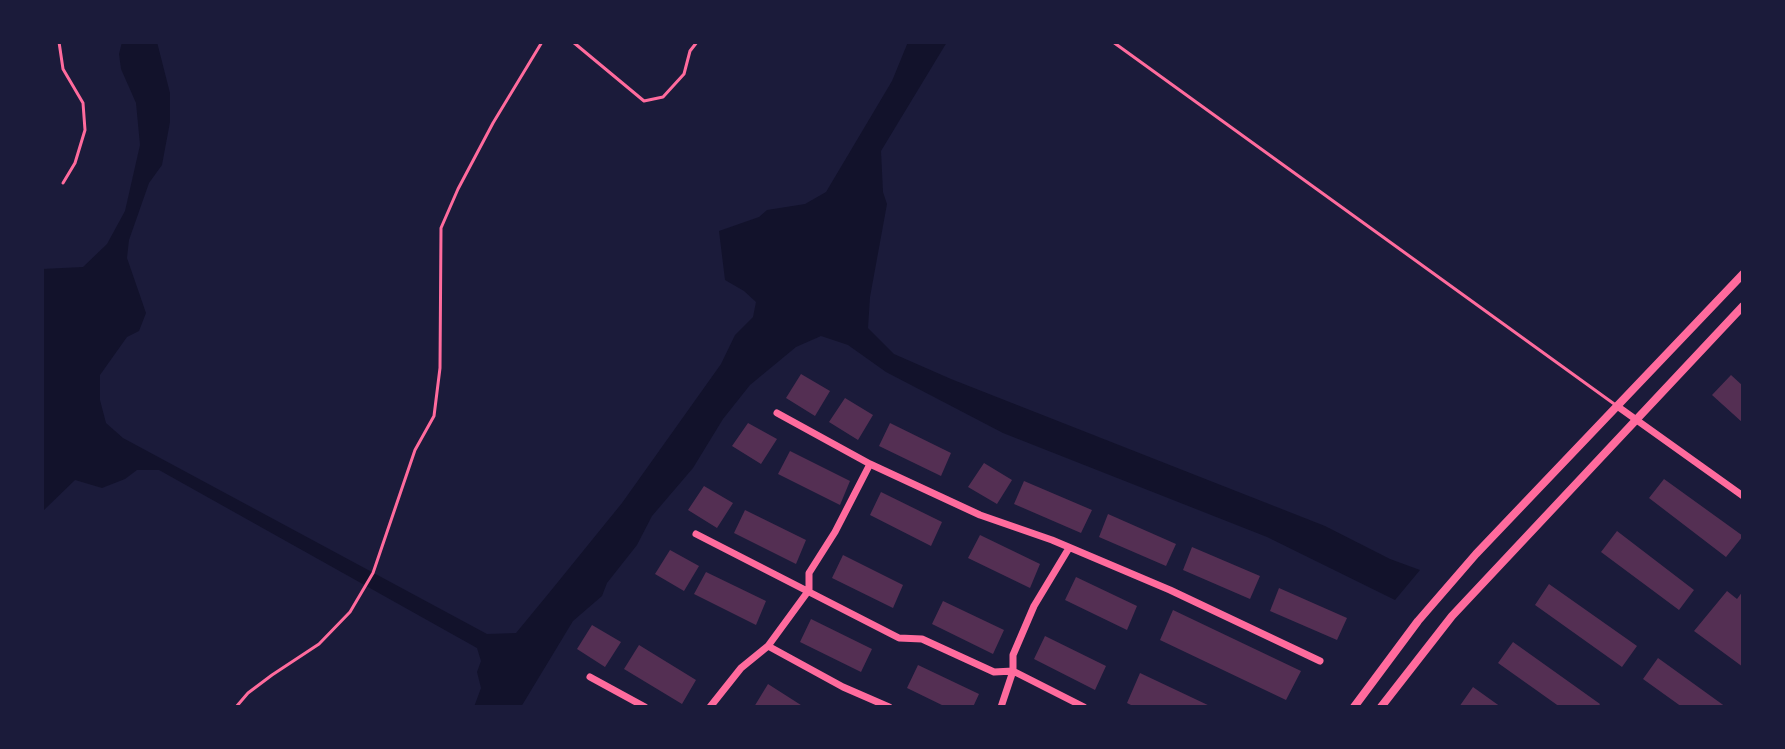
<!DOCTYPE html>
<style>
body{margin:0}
#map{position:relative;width:1785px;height:749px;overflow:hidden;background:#1b1b3a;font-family:"DM Sans",sans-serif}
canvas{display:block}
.frame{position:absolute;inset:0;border:44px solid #1b1b3a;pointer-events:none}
</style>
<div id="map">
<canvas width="1785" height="749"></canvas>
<div class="frame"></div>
</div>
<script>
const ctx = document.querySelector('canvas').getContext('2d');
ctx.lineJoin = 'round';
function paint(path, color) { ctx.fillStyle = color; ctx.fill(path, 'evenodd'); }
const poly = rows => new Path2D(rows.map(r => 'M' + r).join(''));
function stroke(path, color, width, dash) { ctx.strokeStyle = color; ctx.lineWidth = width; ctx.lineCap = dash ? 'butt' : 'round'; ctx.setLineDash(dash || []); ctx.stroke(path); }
const water = poly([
 [122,42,157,42,170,93,170,122,162,165,149,183,129,240,127,258,146,313,139,331,127,337,100,375,100,400,106,423,123,438,487,634,516,633,549,593,622,503,721,364,735,335,753,317,756,302,744,291,725,280,719,231,759,217,767,210,805,204,826,192,892,81,908,42,947,42,881,151,883,192,887,204,870,297,868,328,894,354,951,379,1325,526,1390,559,1420,570,1395,600,1267,537,1003,433,886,372,848,345,821,336,796,347,750,385,723,419,693,468,652,516,637,545,607,583,602,596,573,621,521,707,474,707,481,688,477,672,481,661,477,648,159,470,137,470,125,479,102,488,75,480,42,512,42,269,83,267,107,244,125,211,140,145,136,103,121,69,119,54]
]);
const building = poly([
 [801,374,830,391,815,416,786,398],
 [1731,375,1743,386,1743,423,1712,395],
 [845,398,873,415,858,440,829,422],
 [748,423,777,439,761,464,732,446],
 [890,423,951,453,941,476,879,446],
 [790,451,850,481,840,505,778,474],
 [984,463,1012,480,997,504,968,487],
 [1664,479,1743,536,1726,557,1649,498],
 [1024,481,1092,510,1081,533,1014,504],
 [704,486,733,503,717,528,688,510],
 [881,492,942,522,931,546,870,515],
 [745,510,806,540,796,564,734,533],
 [1108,514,1176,544,1166,566,1099,537],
 [1617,531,1694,590,1679,610,1601,552],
 [980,535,1040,564,1030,588,968,558],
 [1192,547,1260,576,1250,599,1183,570],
 [670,550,699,566,684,591,655,574],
 [843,555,903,585,893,608,832,578],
 [706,572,766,601,756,625,694,594],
 [1076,577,1137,606,1127,630,1065,600],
 [1549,584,1637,646,1622,667,1535,605],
 [1279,588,1347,618,1337,640,1270,611],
 [1727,591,1737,599,1743,591,1743,667,1694,631],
 [943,601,1004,630,993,654,932,624],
 [1173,610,1301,671,1286,700,1160,640],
 [811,619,872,649,861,672,800,642],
 [592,625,621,642,605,667,577,649],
 [1045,636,1106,666,1095,690,1034,659],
 [1513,642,1600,704,1598,707,1560,707,1498,663],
 [639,645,696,680,682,704,624,669],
 [1658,658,1726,707,1682,707,1643,679],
 [918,665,979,694,973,707,946,707,907,688],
 [1140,673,1212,707,1135,707,1127,703],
 [768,684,804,707,754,707],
 [1473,687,1501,707,1459,707]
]);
const service = poly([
 [59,42,63,69,83,103,85,130,75,163,63,183],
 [573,42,644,101,663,97,684,74,690,51,697,42],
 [1113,42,1617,406],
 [236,707,248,693,272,675,319,644,350,612,373,573,415,450,434,416,440,368,441,228,458,189,493,123,542,42]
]);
const minor = poly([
 [1617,406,1743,496],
 [777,413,870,464,980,515,1052,540,1170,590,1320,661],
 [696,534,899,638,922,639,994,672,1013,671,1084,707],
 [768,646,809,590,809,573,835,532,870,464],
 [590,677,645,707],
 [710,707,741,668,768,646,843,687,889,707],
 [1001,707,1013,671,1013,655,1034,606,1069,548]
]);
const tertiary = poly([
 [1354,707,1418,621,1476,554,1743,274],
 [1381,707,1452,616,1743,306]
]);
paint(water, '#12122b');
paint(building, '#542f53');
stroke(service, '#ff6b9d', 3);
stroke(minor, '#ff6b9d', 7);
stroke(tertiary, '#ff6b9d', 8);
</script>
